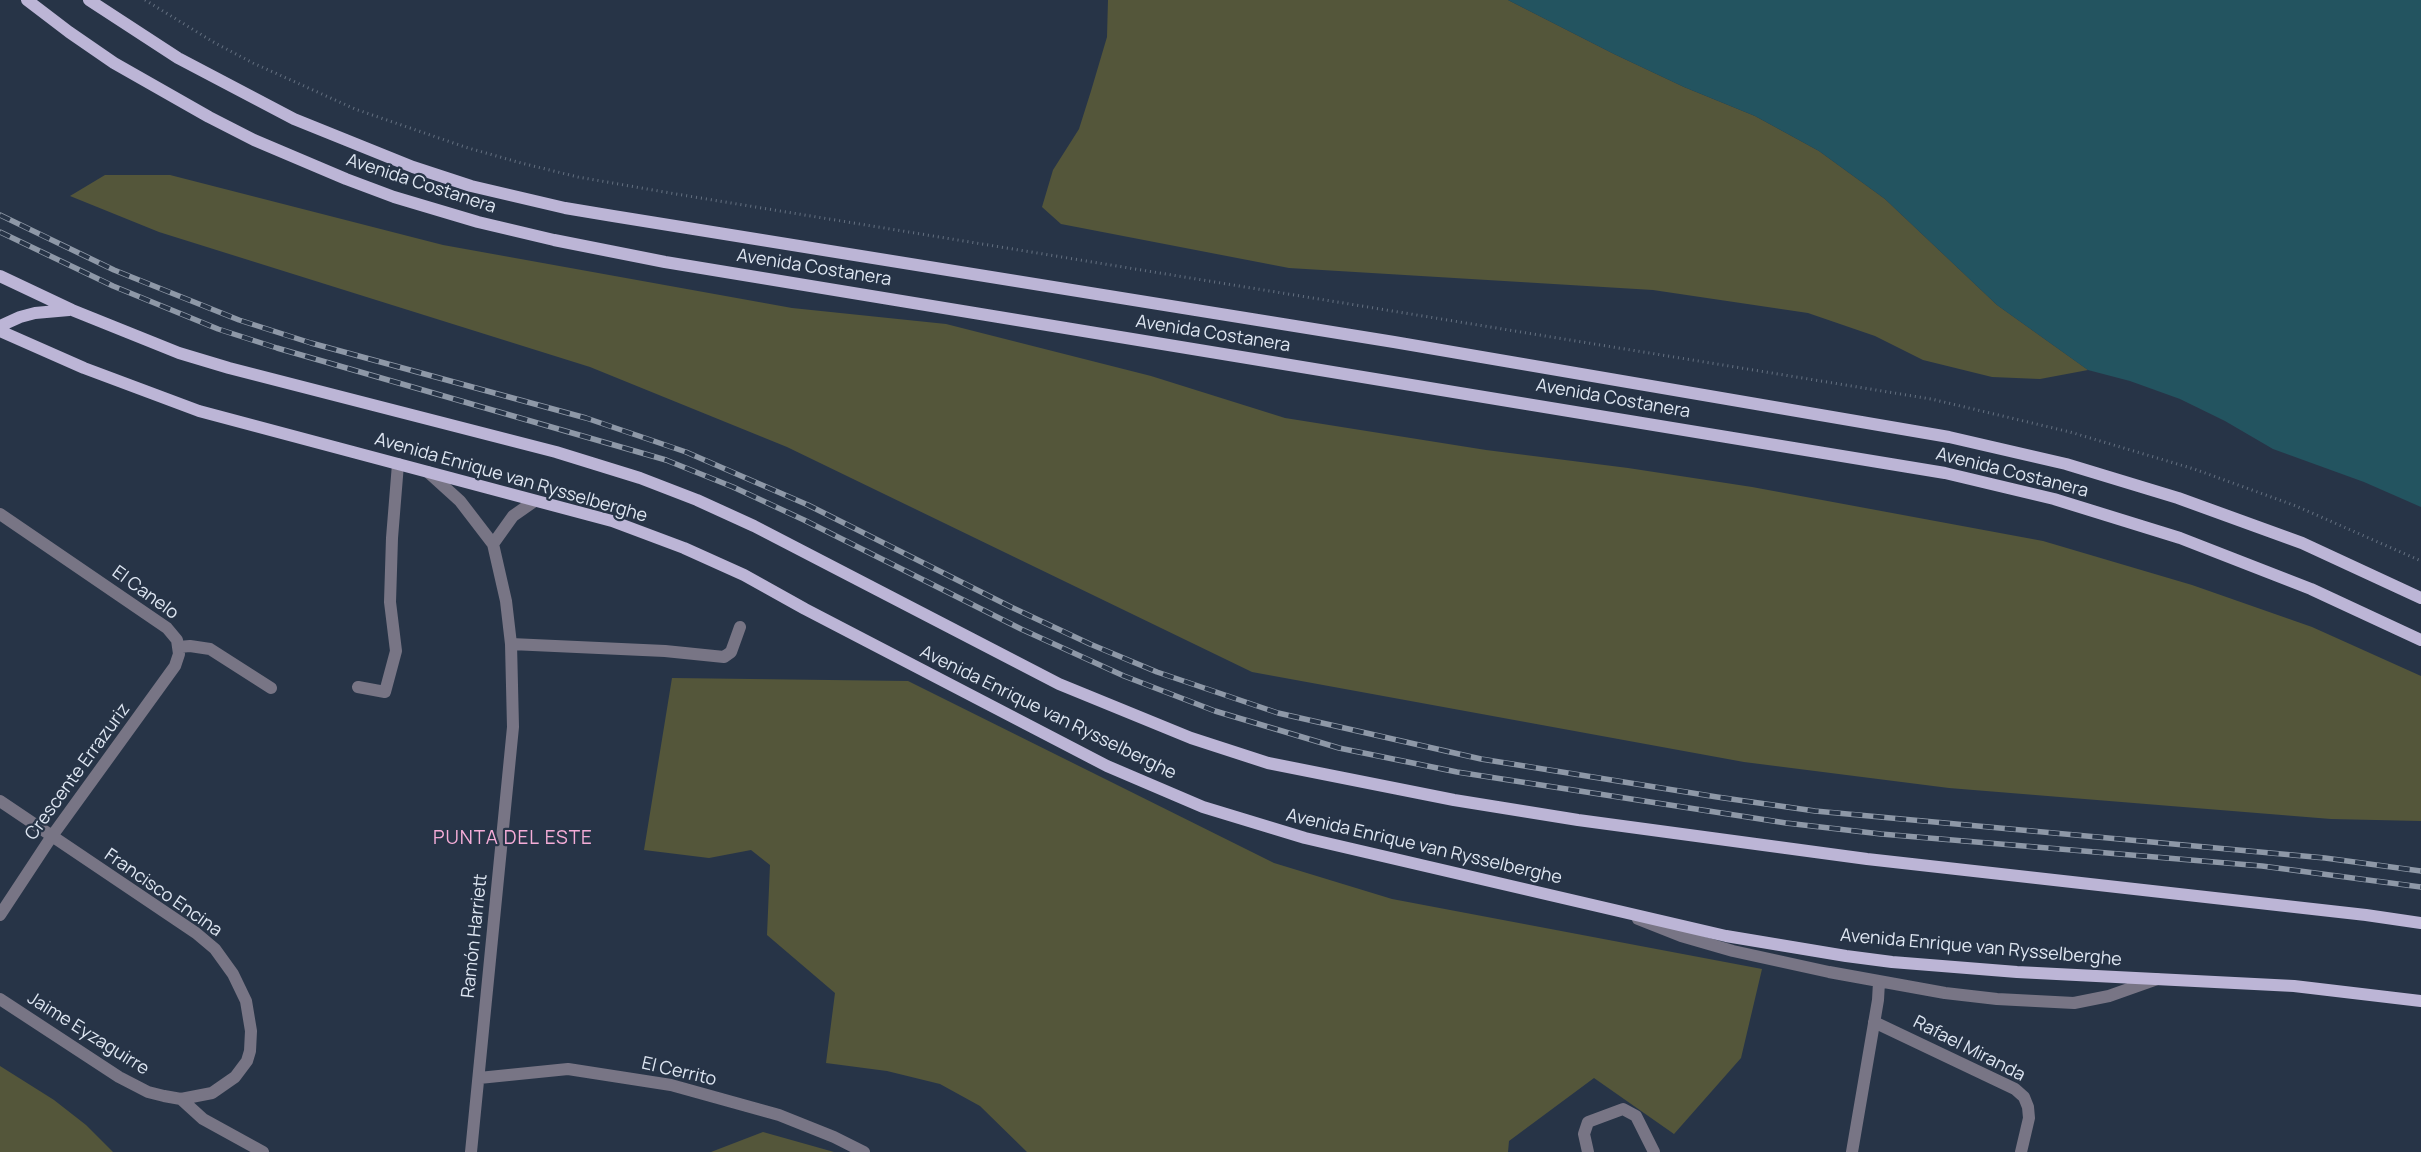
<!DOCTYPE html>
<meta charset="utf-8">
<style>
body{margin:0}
canvas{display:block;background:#273447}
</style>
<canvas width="2421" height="1152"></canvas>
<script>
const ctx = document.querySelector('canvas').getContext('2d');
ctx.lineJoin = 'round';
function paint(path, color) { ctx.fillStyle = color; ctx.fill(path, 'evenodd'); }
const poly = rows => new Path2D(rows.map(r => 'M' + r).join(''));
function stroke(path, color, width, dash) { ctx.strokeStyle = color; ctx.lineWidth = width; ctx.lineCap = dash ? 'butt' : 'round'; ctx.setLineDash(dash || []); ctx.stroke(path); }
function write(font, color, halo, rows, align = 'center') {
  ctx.font = font + ' Manrope,sans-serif'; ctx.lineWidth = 4.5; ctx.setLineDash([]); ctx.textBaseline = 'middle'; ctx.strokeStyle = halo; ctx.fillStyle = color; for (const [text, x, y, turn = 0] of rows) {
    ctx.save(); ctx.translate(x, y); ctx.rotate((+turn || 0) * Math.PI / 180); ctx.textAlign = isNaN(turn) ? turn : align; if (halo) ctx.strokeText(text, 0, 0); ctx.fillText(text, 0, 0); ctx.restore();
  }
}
const green = poly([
 [1108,0,1508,0,1614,54,1684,87,1755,116,1819,151,1885,199,1997,305,2088,370,2040,379,1992,377,1923,360,1875,336,1808,313,1653,290,1289,268,1061,224,1042,207,1053,170,1079,129,1091,91,1107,37],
 [105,175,170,175,443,245,792,308,946,324,1151,376,1285,418,1486,450,1628,468,1752,487,2043,541,2192,585,2312,627,2421,676,2421,821,2331,819,1949,788,1744,762,1252,672,787,447,590,367,159,232,70,196],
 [672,678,908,681,1274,863,1392,899,1762,969,1741,1058,1674,1134,1594,1078,1509,1141,1508,1152,1027,1152,980,1106,940,1084,887,1071,826,1063,835,993,767,935,770,865,751,850,709,858,644,850],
 [0,1066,54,1100,86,1125,113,1152,0,1152],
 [763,1132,834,1152,711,1152]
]);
const water = poly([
 [1508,0,2421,0,2421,507,2364,482,2273,449,2225,421,2180,399,2130,381,2088,370,1997,305,1885,199,1819,151,1755,116,1684,87,1614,54]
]);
const path = poly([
 [145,0,215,43,253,63,355,109,465,147,521,163,578,177,676,194,1931,399,2070,432,2194,469,2296,506,2421,561]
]);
const minor = poly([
 [428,472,460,501,493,544,506,601,511,644,513,727,471,1152],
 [0,514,167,628,177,640,179,654,175,666,52,836,0,915],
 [493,544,513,516,533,502],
 [511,644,665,651,724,657,731,652,740,627],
 [179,647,190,646,210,649,271,688],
 [358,687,385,692,396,651,390,602,392,538,398,464],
 [0,801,196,933,215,949,233,974,246,1001,251,1031,250,1051,247,1061,235,1077,212,1093,181,1099,164,1096,148,1092,119,1077,0,999],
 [1638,919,1681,936,1733,951,1829,972,1945,993,1997,999,2074,1003,2109,996,2157,979],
 [1874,1022,2015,1089,2024,1097,2028,1107,2029,1118,2021,1152],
 [479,1078,568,1069,671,1085,779,1115,834,1137,864,1152],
 [181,1099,203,1119,263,1152],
 [1588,1152,1584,1134,1588,1122,1623,1109,1636,1116,1654,1152],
 [1852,1152,1878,1000,1879,982]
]);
const major = poly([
 [27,0,69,32,114,63,209,117,254,140,346,179,394,197,478,222,554,240,665,262,1945,473,2054,499,2180,538,2311,589,2421,640],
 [89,0,178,58,294,119,413,167,471,186,565,208,613,216,1394,342,1949,437,2066,464,2178,498,2302,543,2421,598],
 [0,276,72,310,179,353,229,368,556,452,640,478,697,500,754,526,1059,684,1191,738,1268,763,1454,800,1578,820,1867,859,2366,915,2421,923],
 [0,326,20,317,35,313,69,310],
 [0,331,84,368,199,411,612,521,684,548,744,575,805,609,1107,766,1203,807,1305,838,1726,936,1846,956,1892,962,2017,972,2294,986,2421,1001]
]);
const rail = poly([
 [0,215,114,270,239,320,311,343,586,418,686,452,808,505,1011,607,1090,644,1157,672,1278,713,1481,759,1717,797,1815,811,2325,858,2421,871],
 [0,232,113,286,218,329,277,348,666,460,733,487,804,520,1021,629,1124,676,1215,711,1339,748,1457,772,1786,823,1881,834,2262,866,2421,887]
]);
const streetNames = [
 ["Avenida Costanera",421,184,18],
 ["Avenida Costanera",814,268,9],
 ["Avenida Costanera",1213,334,9],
 ["Avenida Costanera",1613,399,10],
 ["Avenida Costanera",2012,473,14],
 ["Avenida Enrique van Rysselberghe",511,478,16],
 ["El Canelo",145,593,36],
 ["Avenida Enrique van Rysselberghe",1048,713,26],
 ["Crescente Errazuriz",78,772,-54],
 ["Avenida Enrique van Rysselberghe",1424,847,13],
 ["Francisco Encina",163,893,35],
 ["Ramón Harriett",475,936,-84],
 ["Avenida Enrique van Rysselberghe",1981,948,5],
 ["Jaime Eyzaguirre",88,1034,32],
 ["Rafael Miranda",1969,1049,27],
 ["El Cerrito",679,1072,13]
];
const neighbourhoodNames = [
 ["PUNTA DEL ESTE",513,839]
];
paint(green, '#54563a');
paint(water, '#235460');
stroke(path, '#647080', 3, [1, 4]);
stroke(minor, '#787585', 12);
stroke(major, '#bcb5d6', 12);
stroke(rail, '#8e98a7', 5.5);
stroke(rail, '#273447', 4, [11]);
write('18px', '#dee6f2', '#273447', streetNames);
ctx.letterSpacing = '1px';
write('19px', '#f5add8', '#273447', neighbourhoodNames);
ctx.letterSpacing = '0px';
</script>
